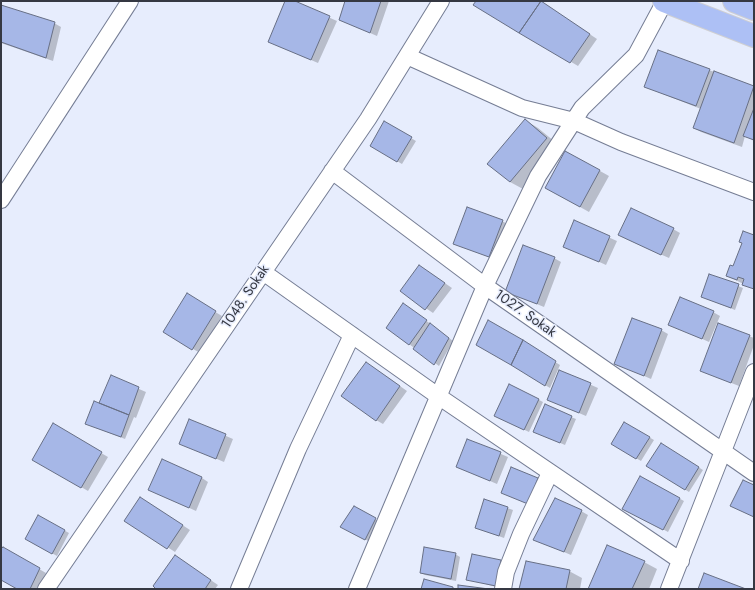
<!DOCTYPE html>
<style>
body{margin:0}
#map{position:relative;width:755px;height:590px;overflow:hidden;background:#e7edfd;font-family:Jost,sans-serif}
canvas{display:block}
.frame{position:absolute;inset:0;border:2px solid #353842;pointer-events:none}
</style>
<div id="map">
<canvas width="755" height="590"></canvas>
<div class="frame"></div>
</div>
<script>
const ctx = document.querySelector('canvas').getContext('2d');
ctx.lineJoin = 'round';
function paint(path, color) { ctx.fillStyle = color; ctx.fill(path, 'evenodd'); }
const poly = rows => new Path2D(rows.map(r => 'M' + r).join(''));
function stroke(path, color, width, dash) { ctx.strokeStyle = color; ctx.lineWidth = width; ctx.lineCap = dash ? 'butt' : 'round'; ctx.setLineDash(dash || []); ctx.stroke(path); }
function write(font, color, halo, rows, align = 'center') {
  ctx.font = font + ' Jost,sans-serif'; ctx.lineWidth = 3; ctx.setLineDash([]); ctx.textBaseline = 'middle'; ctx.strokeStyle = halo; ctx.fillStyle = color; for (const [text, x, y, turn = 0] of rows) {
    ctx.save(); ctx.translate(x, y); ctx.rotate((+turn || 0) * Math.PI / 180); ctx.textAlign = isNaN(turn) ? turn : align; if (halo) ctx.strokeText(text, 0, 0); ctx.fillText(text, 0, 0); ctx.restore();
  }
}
const shadow = poly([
 [286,1,292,1,337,21,318,63,276,45],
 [346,1,389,1,377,36,340,20],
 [477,1,540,1,597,39,578,66,475,5],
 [1,6,54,23,61,27,53,61,1,43],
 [709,70,754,87,754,141,745,136,742,147,701,132,694,128,701,109,645,87],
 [525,120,538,128,560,146,523,189,510,182],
 [385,123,416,141,402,164,371,146],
 [566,152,609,176,589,212,555,193],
 [502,221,509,225,496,260,454,243],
 [574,222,617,241,606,265,564,246],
 [673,229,680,233,669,258,626,239],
 [754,236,754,289,727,276],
 [554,258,561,262,544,307,507,292],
 [420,266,452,288,433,313,401,291],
 [710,275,743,288,735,310,702,297],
 [187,295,222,316,200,353,164,332],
 [408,307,453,341,439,366,387,328],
 [713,312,720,316,709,342,669,324],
 [488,321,560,365,550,388,477,344],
 [661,330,668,334,651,379,615,363],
 [749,336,754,338,754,345,739,386,701,371],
 [373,367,407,391,383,424,376,420],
 [560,371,598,388,586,416,555,403],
 [111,377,146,392,136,418,134,417,125,439,91,426,105,406],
 [510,385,543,402,529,432,499,418],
 [571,417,576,419,565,445,539,434],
 [189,420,233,439,224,462,180,443],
 [624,423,654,440,641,461,612,444],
 [53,425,108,457,88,491,33,459],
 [468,440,508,457,497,484,457,467],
 [661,444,703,470,689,492,648,466],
 [640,477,684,501,668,532,624,508],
 [202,478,208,482,196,511,150,490],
 [484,500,513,510,504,538,476,528],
 [147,502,190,530,175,552,126,520],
 [354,508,380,522,370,542,342,526],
 [581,511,588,515,571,555,535,540],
 [38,516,69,533,57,556,26,539],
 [3,548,46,573,38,589,16,589,1,577,1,551],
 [455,554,460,557,456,581,425,575,421,573],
 [175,556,218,585,215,589,158,589],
 [500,561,505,564,500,588,467,579],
 [644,562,657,569,649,589,589,589],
 [569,571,582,578,580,589,520,589]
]);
const building = poly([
 [285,1,295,1,330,16,311,60,268,42,285,1],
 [345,1,381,1,370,33,339,20,345,1],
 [476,1,541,1,519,33,473,5,476,1],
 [541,1,590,34,570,63,519,33,541,1],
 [1,5,55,22,46,58,1,42,1,5],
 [658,50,710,69,696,106,644,87,658,50],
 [714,71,754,86,734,143,693,128,714,71],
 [754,108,754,140,743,136,754,108],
 [525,119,547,138,510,182,487,164,525,119],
 [384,121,412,137,397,162,370,146,384,121],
 [565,151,600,170,580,207,545,188,565,151],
 [467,207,503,220,489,257,453,244,467,207],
 [631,208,674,228,661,255,618,235,631,208],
 [574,220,610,236,599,262,563,247,574,220],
 [743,231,754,235,754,289,742,285,744,279,738,277,737,280,726,276,730,265,733,266,742,243,739,242,743,231],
 [523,245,555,257,537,304,505,292,523,245],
 [419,265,445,283,425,310,400,291,419,265],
 [709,274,739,284,731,308,701,297,709,274],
 [187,293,216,311,192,350,163,332,187,293],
 [680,297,714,311,702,339,668,325,680,297],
 [403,303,427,320,409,345,386,328,403,303],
 [632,318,662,329,644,376,614,364,632,318],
 [488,320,523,340,511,365,476,345,488,320],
 [430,323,449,338,434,365,413,349,430,323],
 [718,323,750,335,731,383,700,371,718,323],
 [523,340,556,361,545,386,511,365,523,340],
 [366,362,400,386,376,421,341,396,366,362],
 [559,370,591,383,579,413,547,400,559,370],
 [111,375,139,387,129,415,99,403,111,375],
 [509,384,539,399,524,430,494,416,509,384],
 [94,401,129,415,121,437,85,424,94,401],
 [545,404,572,416,560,443,533,432,545,404],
 [189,419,226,434,216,459,179,444,189,419],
 [624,422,650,437,636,459,611,444,624,422],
 [53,423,102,452,81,488,32,460,53,423],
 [467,439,501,452,490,481,456,467,467,439],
 [661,443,699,467,685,490,646,466,661,443],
 [162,459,202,477,189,508,148,490,162,459],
 [511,467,538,478,528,504,501,493,511,467],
 [640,476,680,498,663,530,622,509,640,476],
 [743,480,754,485,754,517,730,506,743,480],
 [140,497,183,525,167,549,124,521,140,497],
 [555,498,582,510,564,552,533,540,555,498],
 [484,499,508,507,499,536,475,528,484,499],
 [354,506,376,518,365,540,340,527,354,506],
 [38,515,65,530,52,554,25,539,38,515],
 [607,545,645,561,632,589,588,589,607,545],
 [3,547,40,568,30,589,17,589,1,580,1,549,3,547],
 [424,547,456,553,451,579,420,573,424,547],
 [472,554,501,560,496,586,466,580,472,554],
 [175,555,211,580,205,589,156,589,153,586,175,555],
 [526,561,570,570,566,589,519,589,526,561],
 [704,573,746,589,698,589,704,573],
 [424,579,453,587,453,589,421,589,424,579],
 [458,585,489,589,458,589,458,585]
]);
const street = poly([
 [407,56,522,108,574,121,621,142,754,192],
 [332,171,485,286,754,473],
 [1,200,130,1],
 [263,272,438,396,681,561],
 [46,589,368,119,441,1],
 [239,589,298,449,352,335],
 [357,589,485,286,538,176,582,108,636,55,665,1],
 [503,589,506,572,521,534,550,473],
 [669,589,754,372]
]);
const highway = poly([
 [664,1,754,36],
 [734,1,754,9]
]);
const streetNames = [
 ["1048. Sokak",246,297,-56],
 ["1027. Sokak",525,314,35]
];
paint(shadow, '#0003');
paint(building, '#a6b7e7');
stroke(building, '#676f85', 1);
stroke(street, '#757d94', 18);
stroke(highway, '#cfcfd2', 24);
stroke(street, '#fff', 16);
stroke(highway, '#adc0f5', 22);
write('14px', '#353842', '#e7edfd', streetNames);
</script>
